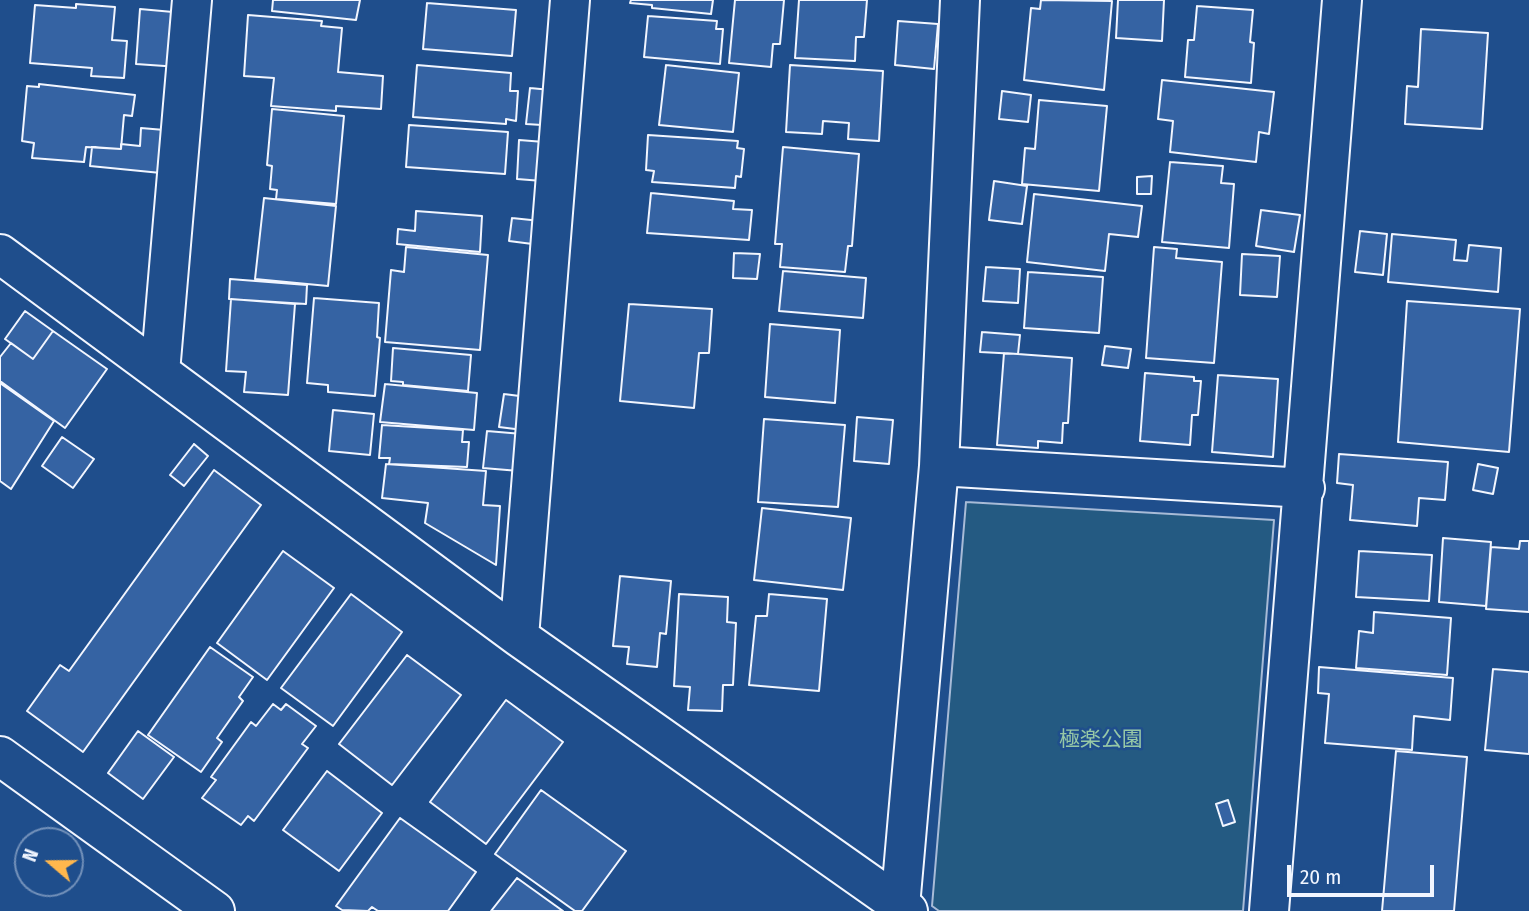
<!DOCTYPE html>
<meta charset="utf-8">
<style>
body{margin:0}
#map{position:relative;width:1529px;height:911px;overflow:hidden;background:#1f4e8c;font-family:"Fira Sans Condensed",sans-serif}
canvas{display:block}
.north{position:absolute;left:14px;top:827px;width:70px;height:70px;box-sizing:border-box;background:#1f4e8c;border:2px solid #7391ba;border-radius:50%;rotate:290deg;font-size:19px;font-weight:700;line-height:28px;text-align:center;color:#f2f6ff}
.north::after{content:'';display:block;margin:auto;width:24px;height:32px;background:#ffb74d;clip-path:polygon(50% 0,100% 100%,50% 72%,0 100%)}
.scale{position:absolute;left:1287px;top:865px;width:147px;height:32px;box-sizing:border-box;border:4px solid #f2f6ff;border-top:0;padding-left:9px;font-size:21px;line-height:24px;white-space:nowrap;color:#f2f6ff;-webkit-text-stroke:5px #1f4e8c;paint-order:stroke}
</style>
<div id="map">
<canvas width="1529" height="911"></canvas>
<div class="north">N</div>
<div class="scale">20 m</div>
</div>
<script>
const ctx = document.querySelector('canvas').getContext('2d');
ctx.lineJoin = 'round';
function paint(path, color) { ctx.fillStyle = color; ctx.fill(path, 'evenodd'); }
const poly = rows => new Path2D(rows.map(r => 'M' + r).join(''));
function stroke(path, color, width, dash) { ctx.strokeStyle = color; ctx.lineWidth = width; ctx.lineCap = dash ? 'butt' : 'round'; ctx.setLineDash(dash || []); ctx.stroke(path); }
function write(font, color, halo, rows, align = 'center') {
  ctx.font = font + ' "Fira Sans Condensed","Noto Sans JP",sans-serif'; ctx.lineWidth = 5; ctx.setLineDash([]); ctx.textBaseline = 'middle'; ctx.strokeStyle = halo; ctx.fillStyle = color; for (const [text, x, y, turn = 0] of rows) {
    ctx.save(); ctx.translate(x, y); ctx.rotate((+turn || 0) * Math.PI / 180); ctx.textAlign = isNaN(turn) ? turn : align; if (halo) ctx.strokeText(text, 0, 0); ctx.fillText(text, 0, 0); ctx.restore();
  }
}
const green = poly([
 [966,502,1274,520,1243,911,939,911,932,906,966,502]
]);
const building = poly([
 [273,0,360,0,356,20,272,11,273,0],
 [631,0,713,0,711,14,652,8,652,5,630,3,631,0],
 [735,0,784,0,780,44,773,44,771,67,729,63,735,0],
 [799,0,867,0,864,37,856,37,855,61,795,58,799,0],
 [1041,0,1112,1,1104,90,1024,80,1031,8,1040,9,1041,0],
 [1118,0,1164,0,1162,41,1116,38,1118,0],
 [427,3,516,10,512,56,423,49,427,3],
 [76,4,115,7,112,40,127,41,124,78,91,76,92,68,30,63,35,5,76,8,76,4],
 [1197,6,1253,10,1250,42,1254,43,1251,83,1185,77,1188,40,1194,40,1197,6],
 [140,9,184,13,179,67,136,64,140,9],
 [248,15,322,21,321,26,342,28,338,72,383,76,381,109,336,106,336,111,271,106,274,78,244,76,248,15],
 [648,16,717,21,716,29,723,29,720,64,644,57,648,16],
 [898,21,938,24,934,69,895,65,898,21],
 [1421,29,1488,33,1482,129,1405,124,1407,86,1418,87,1421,29],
 [417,65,511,73,510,91,518,91,516,121,506,119,506,124,413,117,417,65],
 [666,65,739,73,733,132,659,125,666,65],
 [790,65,883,71,879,141,848,139,849,123,823,121,822,134,786,132,790,65],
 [1162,80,1274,92,1269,134,1259,132,1256,162,1170,152,1173,121,1158,119,1162,80],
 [39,84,135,95,132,116,124,115,121,149,86,147,84,162,32,158,34,143,22,141,27,86,39,87,39,84],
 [530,88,561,91,558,126,526,124,530,88],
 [1002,91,1031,95,1028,122,999,119,1002,91],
 [1039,100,1107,106,1099,191,1022,184,1025,148,1035,149,1039,100],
 [272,109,344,116,336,204,276,199,277,190,270,189,272,166,267,165,272,109],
 [409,125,508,132,505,174,406,167,409,125],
 [141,128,176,131,171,174,90,166,92,147,121,149,121,144,140,146,141,128],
 [648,135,738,141,737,148,744,149,741,177,736,176,735,188,652,182,654,171,646,170,648,135],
 [519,140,557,143,555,182,517,179,519,140],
 [783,147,859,154,852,246,848,246,845,272,780,267,782,244,775,244,783,147],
 [1170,162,1223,166,1221,183,1234,184,1229,248,1162,242,1170,162],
 [1152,176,1151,194,1137,194,1137,177,1152,176],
 [994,181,1027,186,1022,224,989,220,994,181],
 [651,193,734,201,733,209,752,210,749,240,647,233,651,193],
 [1034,194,1142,206,1138,237,1109,234,1105,271,1027,262,1034,194],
 [264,198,336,206,328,286,255,279,264,198],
 [1261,210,1300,215,1294,252,1256,246,1261,210],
 [416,211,482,216,480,252,397,244,398,229,415,231,416,211],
 [512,218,550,222,548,246,509,241,512,218],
 [1360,231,1387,234,1383,275,1355,272,1360,231],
 [1392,234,1456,240,1454,260,1467,261,1469,245,1501,248,1498,292,1388,282,1392,234],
 [406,247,488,255,480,350,385,342,391,270,404,272,406,247],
 [1154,247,1177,249,1176,258,1222,262,1214,363,1146,358,1154,247],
 [734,253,760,254,757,279,733,278,734,253],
 [1242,254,1280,256,1277,297,1240,295,1242,254],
 [986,267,1020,269,1018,303,983,301,986,267],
 [783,271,866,278,863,318,779,311,783,271],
 [1028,272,1103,277,1099,333,1024,328,1028,272],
 [230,279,307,285,306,304,229,299,230,279],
 [314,298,379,303,377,337,380,338,375,396,328,392,328,385,307,383,314,298],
 [231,299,295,304,288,395,244,392,246,372,226,371,231,299],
 [1407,301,1520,309,1509,452,1398,442,1407,301],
 [629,304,712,309,709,353,699,353,694,408,620,401,629,304],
 [25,311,53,331,33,359,5,339,25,311],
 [770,324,840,330,835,403,765,397,770,324],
 [53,331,107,369,65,428,0,381,0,357,11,343,33,359,53,331],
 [982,332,1020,335,1018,354,980,352,982,332],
 [1105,346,1131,349,1128,368,1102,365,1105,346],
 [393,348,471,355,468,391,403,385,403,382,391,381,393,348],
 [1004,353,1072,358,1068,423,1063,423,1062,443,1038,441,1038,448,997,445,1004,353],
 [1145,373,1194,377,1194,381,1201,381,1198,415,1192,415,1190,445,1140,441,1145,373],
 [1218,375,1278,379,1273,457,1212,452,1218,375],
 [0,383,54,421,11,489,0,481,0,383],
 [385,384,477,393,474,430,380,422,385,384],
 [504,394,535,398,531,431,499,427,504,394],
 [333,410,374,414,370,455,329,451,333,410],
 [857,417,893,420,889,464,854,461,857,417],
 [764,419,845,425,838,507,758,502,764,419],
 [382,425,463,430,462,442,469,442,467,467,389,464,390,458,379,458,382,425],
 [487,431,534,435,531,472,483,468,487,431],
 [62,437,94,459,73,488,42,466,62,437],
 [194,444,208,456,184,486,170,475,194,444],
 [1339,454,1448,462,1445,500,1419,498,1417,526,1350,520,1353,485,1337,483,1339,454],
 [386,464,486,471,483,505,500,506,496,565,425,523,428,503,382,498,386,464],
 [1478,464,1498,468,1493,494,1473,490,1478,464],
 [214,470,261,505,83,752,27,711,60,665,69,671,214,470],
 [762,508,851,518,843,590,754,580,762,508],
 [1443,538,1491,542,1486,606,1439,602,1443,538],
 [1520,541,1529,541,1529,612,1486,609,1491,547,1519,549,1520,541],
 [283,551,334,588,267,680,217,643,283,551],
 [1359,551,1432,555,1429,601,1356,597,1359,551],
 [620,576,671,581,666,634,660,633,657,667,627,664,629,647,613,646,620,576],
 [351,594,402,632,333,726,281,688,351,594],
 [679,594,728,597,727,622,736,623,733,685,723,685,722,711,688,710,690,687,674,686,679,594],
 [769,594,827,599,819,691,749,685,756,616,767,616,769,594],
 [1374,612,1451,618,1447,675,1356,668,1359,631,1373,633,1374,612],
 [210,647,253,677,239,697,243,701,217,738,222,742,201,772,148,735,210,647],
 [407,655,461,695,392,785,339,744,407,655],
 [1319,667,1453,678,1450,720,1414,716,1412,750,1325,743,1329,694,1318,693,1319,667],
 [1493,669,1529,672,1529,754,1485,750,1493,669],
 [506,700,563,742,486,844,430,802,506,700],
 [273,704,281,710,286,704,316,726,302,744,308,748,254,821,248,816,241,825,202,798,216,780,211,777,251,722,256,726,273,704],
 [138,731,174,757,143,799,108,773,138,731],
 [1396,751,1467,757,1454,911,1382,911,1396,751],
 [327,771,382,813,339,871,283,830,327,771],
 [541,790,626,851,582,911,575,911,495,854,541,790],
 [1228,800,1235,822,1223,826,1216,804,1228,800],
 [400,818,476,872,448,911,378,911,372,907,368,911,342,910,336,906,400,818],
 [517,878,563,911,491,911,517,878]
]);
const minor = poly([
 [0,254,519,637,908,911],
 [160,372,192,0],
 [939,466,1305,488],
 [519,637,570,0],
 [896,911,900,906,939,466,960,0],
 [1269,911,1342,0]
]);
const major = poly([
 [0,756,215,911]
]);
const parkNames = [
 ["極楽公園",1101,740]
];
paint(green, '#245a82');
stroke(green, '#a8bbd7', 2);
paint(building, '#3563a3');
stroke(building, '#f2f6ff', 2);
stroke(minor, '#f2f6ff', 42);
stroke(major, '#f2f6ff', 42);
stroke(minor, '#1f4e8c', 38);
stroke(major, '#1f4e8c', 38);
write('21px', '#97c8a6', '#1f4e8c', parkNames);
</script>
